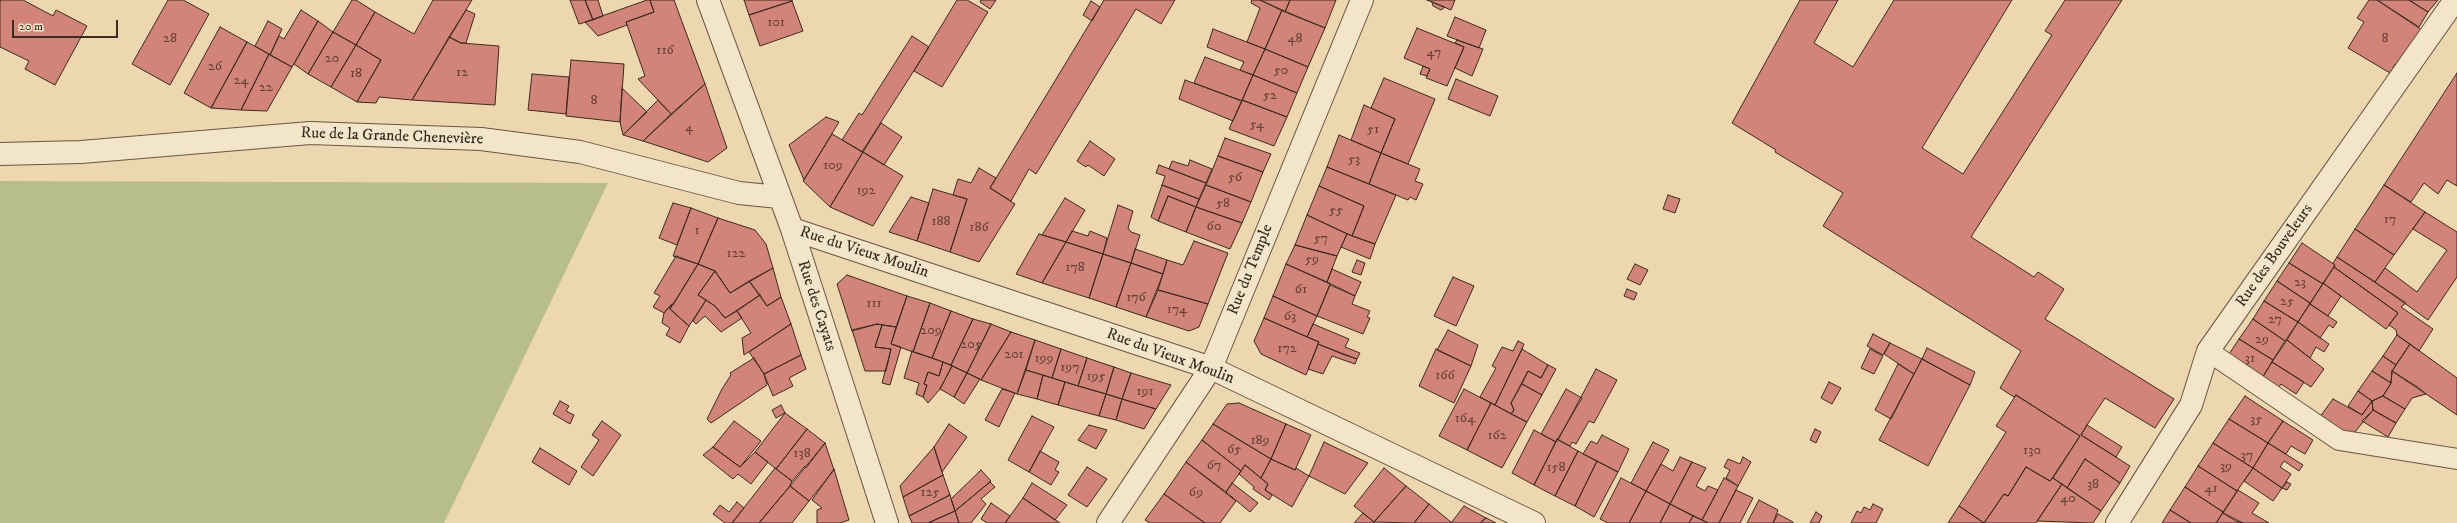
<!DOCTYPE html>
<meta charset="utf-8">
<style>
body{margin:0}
#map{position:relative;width:2457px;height:523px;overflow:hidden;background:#edd7ae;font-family:"IM FELL DW Pica",serif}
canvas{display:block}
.scale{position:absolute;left:12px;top:20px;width:106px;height:18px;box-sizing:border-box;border:2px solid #3b2b21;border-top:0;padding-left:5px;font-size:12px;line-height:14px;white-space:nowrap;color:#3b2b21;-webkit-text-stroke:3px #f3e5ca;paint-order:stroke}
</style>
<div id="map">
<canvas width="2457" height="523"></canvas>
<div class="scale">20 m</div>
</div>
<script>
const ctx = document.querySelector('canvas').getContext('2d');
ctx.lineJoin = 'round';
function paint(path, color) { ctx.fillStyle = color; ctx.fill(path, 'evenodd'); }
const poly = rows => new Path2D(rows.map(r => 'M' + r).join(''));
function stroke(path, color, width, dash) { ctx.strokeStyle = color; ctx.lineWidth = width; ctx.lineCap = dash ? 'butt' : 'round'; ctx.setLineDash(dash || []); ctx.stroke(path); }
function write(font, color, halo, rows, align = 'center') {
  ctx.font = font + ' "IM FELL DW Pica",serif'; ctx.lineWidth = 3; ctx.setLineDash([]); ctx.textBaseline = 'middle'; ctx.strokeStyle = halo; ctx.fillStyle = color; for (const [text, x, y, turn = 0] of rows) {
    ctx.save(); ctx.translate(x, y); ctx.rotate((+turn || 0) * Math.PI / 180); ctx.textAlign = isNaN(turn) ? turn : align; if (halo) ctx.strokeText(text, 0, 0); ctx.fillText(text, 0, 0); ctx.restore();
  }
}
const green = poly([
 [0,181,608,183,444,523,0,523]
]);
const building = poly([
 [0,0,23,0,53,16,56,10,87,26,55,85,25,69,29,61,0,47,0,0],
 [168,0,183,0,209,14,170,85,132,64,168,0],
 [352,0,356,0,375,12,356,45,333,32,352,0],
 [433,0,472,0,412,100,379,97,376,103,357,102,381,60,356,45,375,12,414,34,433,0],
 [570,0,585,0,593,20,579,24,570,0],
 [585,0,598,0,603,16,593,20,585,0],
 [647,0,650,0,654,12,626,22,627,25,598,36,585,22,647,0],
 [650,0,674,0,705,84,671,114,638,79,645,76,626,22,654,12,650,0],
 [744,0,792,0,792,1,749,15,744,0],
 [957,0,967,0,988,12,942,87,914,71,957,0],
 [981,0,996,0,990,9,980,2,981,0],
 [1104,0,1175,0,1161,24,1136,9,1036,174,1029,169,1011,201,990,188,1104,0],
 [1252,0,1260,0,1282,10,1265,49,1247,42,1260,8,1251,3,1252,0],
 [1260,0,1290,0,1285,12,1260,0],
 [1290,0,1336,0,1325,28,1285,12,1290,0],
 [1427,0,1455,0,1451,10,1427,0],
 [1800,0,1838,0,1814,43,1853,67,1894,0,2012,0,1922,148,1963,174,2052,35,2045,31,2065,0,2122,0,1971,237,2034,277,2038,272,2064,289,2045,319,2174,399,2155,428,2105,398,2087,425,2081,435,2130,466,2120,483,2085,459,2067,488,2053,478,2080,436,2016,395,2014,397,2000,388,2021,351,1823,226,1843,193,1775,152,1776,150,1732,123,1800,0],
 [2369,0,2377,0,2422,30,2398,66,2395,64,2390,73,2348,48,2364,22,2357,18,2369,0],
 [2377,0,2409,0,2428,12,2419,27,2377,0],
 [2409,0,2438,0,2428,12,2409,0],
 [792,1,803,31,760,46,749,15,792,1],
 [1091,1,1100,7,1092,21,1083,15,1091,1],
 [1432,2,1445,7,1441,10,1433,6,1432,2],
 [301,10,318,21,292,67,270,55,279,36,284,39,301,10],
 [466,10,475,14,466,43,461,43,449,37,466,10],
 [1282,10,1325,28,1308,67,1265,49,1282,10],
 [1455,17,1486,30,1479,48,1447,36,1455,17],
 [268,21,282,29,270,55,255,46,268,21],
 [318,21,333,32,308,74,294,64,318,21],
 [220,27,247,42,211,108,184,93,220,27],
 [1417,28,1464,47,1447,86,1426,78,1430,69,1404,58,1417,28],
 [1213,29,1265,49,1253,75,1240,70,1244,62,1207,47,1213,29],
 [333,32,356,45,331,87,308,74,333,32],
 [912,36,929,47,862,152,842,140,859,113,862,115,912,36],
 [449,37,461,43,499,46,495,105,412,100,449,37],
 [1457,40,1483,49,1472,76,1455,68,1464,47,1455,43,1457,40],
 [247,42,269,54,241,110,211,108,247,42],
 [356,45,381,60,357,102,331,87,356,45],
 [1265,49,1308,67,1297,93,1253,75,1265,49],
 [269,54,292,67,267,111,241,110,269,54],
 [1205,57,1253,75,1242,101,1194,83,1205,57],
 [571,60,624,64,620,122,566,116,571,60],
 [1423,66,1430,69,1427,76,1420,74,1423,66],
 [2457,73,2457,186,2447,180,2438,194,2424,183,2411,202,2384,185,2457,73],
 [532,74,569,77,566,114,528,110,532,74],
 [1253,75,1297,93,1287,117,1242,100,1253,75],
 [1384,78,1435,99,1408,164,1381,153,1395,119,1371,108,1384,78],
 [1456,79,1498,96,1490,116,1448,99,1456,79],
 [1185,80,1242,101,1233,121,1179,99,1185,80],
 [705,84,727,148,708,162,643,141,705,84],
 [622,88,647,112,623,135,620,122,622,88],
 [658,100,671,114,643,141,623,135,658,100],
 [1242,100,1287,117,1274,146,1229,129,1242,100],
 [1364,105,1395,119,1381,153,1351,140,1364,105],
 [826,117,839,122,804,180,789,145,826,117],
 [881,123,902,137,884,165,863,152,881,123],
 [832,134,863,152,830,207,803,181,832,134],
 [1339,135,1381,153,1369,184,1327,167,1339,135],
 [1225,138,1271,154,1263,172,1218,156,1225,138],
 [1090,141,1115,159,1104,176,1088,165,1086,167,1077,161,1090,141],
 [863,152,903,176,873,226,830,207,863,152],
 [1381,153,1420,169,1415,181,1423,184,1416,200,1410,197,1408,200,1369,184,1381,153],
 [1218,156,1263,172,1251,202,1206,185,1218,156],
 [1190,160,1212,169,1206,183,1169,169,1172,161,1188,166,1190,160],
 [1159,165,1206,183,1199,199,1162,185,1165,176,1156,173,1159,165],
 [1327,167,1396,195,1375,244,1352,236,1364,206,1319,186,1327,167],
 [979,168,996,178,990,188,1015,204,979,262,950,252,967,199,953,195,958,179,971,183,979,168],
 [1162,185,1199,199,1196,207,1168,196,1158,221,1151,217,1162,185],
 [1206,185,1251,202,1242,223,1196,207,1206,185],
 [2384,185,2425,212,2394,255,2355,229,2384,185],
 [1319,186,1364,206,1352,236,1307,215,1319,186],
 [933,189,967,199,950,252,917,241,933,189],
 [1668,195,1680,199,1675,213,1663,209,1668,195],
 [1168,196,1196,207,1186,232,1158,221,1168,196],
 [911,197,929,203,917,241,889,232,911,197],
 [1065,198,1085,210,1066,242,1042,235,1065,198],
 [673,203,691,208,677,245,659,238,673,203],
 [1118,205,1133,211,1128,228,1131,232,1140,235,1131,263,1103,254,1118,205],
 [1196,207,1242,223,1230,249,1186,232,1196,207],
 [691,208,718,218,698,264,673,256,691,208],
 [2425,212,2457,232,2457,277,2428,320,2375,282,2385,268,2417,292,2447,250,2413,229,2425,212],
 [1307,215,1347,234,1337,256,1295,245,1307,215],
 [718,218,755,230,766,244,773,268,730,293,715,271,698,264,718,218],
 [2355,229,2394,255,2375,282,2337,257,2355,229],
 [1072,231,1088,236,1090,231,1107,238,1103,254,1066,242,1072,231],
 [1039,234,1066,242,1042,283,1016,274,1039,234],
 [1347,234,1375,244,1370,259,1341,247,1347,234],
 [1194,241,1228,253,1208,304,1158,290,1167,260,1183,265,1194,241],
 [1066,242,1103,254,1089,298,1042,283,1066,242],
 [2302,243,2335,265,2323,284,2289,263,2302,243],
 [1295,245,1337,256,1327,282,1286,264,1295,245],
 [1135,249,1167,260,1163,274,1131,263,1135,249],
 [1103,254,1131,263,1116,307,1089,298,1103,254],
 [676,256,698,264,673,305,672,304,664,313,653,307,660,296,654,293,676,256],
 [2337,257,2406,303,2401,307,2433,329,2419,351,2397,335,2396,330,2389,325,2398,313,2334,267,2335,265,2333,263,2337,257],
 [1357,260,1365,263,1361,275,1352,272,1357,260],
 [1131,263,1163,274,1146,317,1116,307,1131,263],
 [2289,263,2323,284,2310,303,2277,281,2289,263],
 [698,264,715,271,698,295,706,300,689,326,670,309,698,264],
 [1286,264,1330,284,1317,316,1273,296,1286,264],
 [1635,264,1648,270,1640,285,1627,279,1635,264],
 [2334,267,2398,313,2386,329,2323,283,2334,267],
 [773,268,781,297,767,306,749,281,773,268],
 [1332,269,1361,282,1355,296,1327,282,1332,269],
 [715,271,730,293,749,281,760,295,725,318,715,306,698,295,715,271],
 [847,275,907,296,896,327,877,324,852,331,837,284,847,275],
 [1453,277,1474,286,1456,326,1434,316,1453,277],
 [2277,281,2310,303,2298,322,2264,301,2277,281],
 [2323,283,2341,296,2328,316,2310,304,2323,283],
 [1330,285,1355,296,1352,304,1370,311,1367,317,1370,318,1363,334,1317,316,1330,285],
 [1627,289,1637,293,1634,300,1624,296,1627,289],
 [1158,290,1208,304,1199,327,1189,331,1146,317,1158,290],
 [760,295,767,306,781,297,791,324,744,355,742,338,751,333,737,311,760,295],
 [907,296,930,303,913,352,891,344,907,296],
 [1273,296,1317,316,1307,337,1264,318,1273,296],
 [706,300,715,306,725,318,737,311,742,318,721,332,705,316,696,324,693,321,706,300],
 [2264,301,2298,322,2285,341,2253,319,2264,301],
 [930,303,951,311,932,358,913,352,930,303],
 [672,304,670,309,689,326,680,343,666,335,670,328,662,323,664,313,672,304],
 [2310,304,2337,322,2333,328,2329,325,2320,338,2298,322,2310,304],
 [951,311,973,319,951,365,932,358,951,311],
 [1264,318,1319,342,1306,375,1261,354,1254,341,1264,318],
 [973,319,991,324,967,373,951,365,973,319],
 [2253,319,2285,341,2273,360,2239,339,2253,319],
 [2298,322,2329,344,2324,352,2316,347,2310,358,2287,340,2298,322],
 [791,324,801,355,764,374,749,352,791,324],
 [877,324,882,325,875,347,891,349,886,371,865,371,852,330,877,324],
 [991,324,1011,332,981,380,967,373,991,324],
 [1313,324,1349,339,1345,347,1360,353,1357,359,1318,344,1319,342,1307,337,1313,324],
 [882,325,896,327,891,344,901,347,890,385,882,383,891,349,875,347,882,325],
 [1448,330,1478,345,1471,366,1437,350,1448,330],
 [1011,332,1035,340,1017,394,981,380,1011,332],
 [1873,334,1890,343,1883,355,1867,346,1873,334],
 [2397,335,2410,344,2396,365,2383,356,2397,335],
 [2239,339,2273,360,2261,380,2227,357,2239,339],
 [1035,340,1061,349,1052,378,1026,370,1035,340],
 [2287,340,2324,369,2311,387,2272,362,2287,340],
 [1518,341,1524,344,1522,349,1495,405,1480,397,1496,368,1492,366,1502,347,1513,351,1518,341],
 [1890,343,1922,359,1914,374,1884,354,1890,343],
 [1318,344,1342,354,1357,359,1355,364,1332,356,1323,374,1308,369,1318,344],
 [2410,344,2457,378,2457,415,2392,371,2410,344],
 [1927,348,1975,372,1970,385,1922,359,1927,348],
 [1061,349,1087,358,1078,386,1052,378,1061,349],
 [1436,349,1471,366,1454,403,1419,386,1436,349],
 [1522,349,1548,365,1541,378,1528,371,1511,403,1514,410,1511,414,1495,405,1522,349],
 [1870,349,1883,356,1874,374,1861,368,1870,349],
 [912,351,943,362,939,376,928,372,924,384,927,385,923,397,916,394,919,383,904,378,912,351],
 [801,355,806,369,789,378,793,386,773,396,764,374,801,355],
 [2383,356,2396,365,2392,371,2391,383,2372,371,2383,356],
 [754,358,764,374,767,385,711,423,707,419,722,389,731,375,730,373,754,358],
 [1087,358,1114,367,1106,394,1078,386,1087,358],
 [1922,359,1970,385,1928,466,1879,440,1922,359],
 [943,362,952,366,940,389,928,403,923,397,927,385,924,384,928,372,939,376,943,362],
 [2272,362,2304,382,2296,394,2281,384,2277,390,2261,380,2272,362],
 [1898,364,1914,374,1891,419,1875,410,1898,364],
 [1548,365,1556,369,1542,395,1522,384,1528,371,1541,378,1548,365],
 [952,366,967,373,954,397,940,389,952,366],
 [1114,367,1131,373,1122,399,1106,394,1114,367],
 [1596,369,1617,380,1594,423,1589,421,1576,444,1572,442,1570,446,1558,440,1596,369],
 [1026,370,1043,375,1037,399,1017,394,1026,370],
 [2372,371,2391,383,2383,396,2372,401,2358,391,2372,371],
 [2392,371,2419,388,2426,394,2412,398,2405,409,2383,396,2391,383,2392,371],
 [967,373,980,379,964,404,954,397,967,373],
 [1131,373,1171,385,1156,409,1122,399,1131,373],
 [1043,375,1065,382,1058,405,1037,399,1043,375],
 [1065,382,1106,394,1099,416,1058,405,1065,382],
 [1829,382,1841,388,1832,404,1821,398,1829,382],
 [1522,384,1542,395,1527,422,1511,414,1514,410,1511,403,1522,384],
 [1002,389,1015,393,999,427,985,420,1002,389],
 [1464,389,1491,403,1467,450,1439,436,1464,389],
 [1566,389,1582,398,1556,442,1541,434,1566,389],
 [2358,391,2372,401,2362,415,2348,406,2358,391],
 [1106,394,1122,399,1116,420,1099,416,1106,394],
 [2016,395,2080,436,2050,481,2026,467,2008,496,2004,494,1984,523,1959,506,2006,432,1996,426,2016,395],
 [2245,396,2283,421,2268,443,2229,419,2245,396],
 [2383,396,2405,409,2396,423,2373,410,2372,401,2383,396],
 [1122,399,1156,409,1144,429,1116,420,1122,399],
 [2333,399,2362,415,2372,401,2373,410,2350,438,2319,418,2333,399],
 [560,401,569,406,566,411,574,415,570,424,553,414,560,401],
 [1239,403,1286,424,1271,459,1213,424,1227,404,1239,403],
 [1491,403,1527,422,1502,468,1467,450,1491,403],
 [781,405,785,413,776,418,772,410,781,405],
 [2373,410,2396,423,2388,437,2362,421,2373,410],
 [785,413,807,429,776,469,755,452,785,413],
 [1032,416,1054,427,1029,472,1008,460,1032,416],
 [2229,419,2268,443,2253,468,2213,443,2229,419],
 [602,421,621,435,593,476,581,467,599,440,592,435,602,421],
 [734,421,761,441,740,467,713,447,734,421],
 [2283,421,2313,440,2305,454,2291,446,2286,454,2268,443,2283,421],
 [949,424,967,437,942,472,934,447,949,424],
 [1213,424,1271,459,1261,478,1245,465,1241,471,1202,440,1213,424],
 [1286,424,1311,435,1295,470,1271,459,1286,424],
 [1089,425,1107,430,1096,449,1078,440,1089,425],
 [2087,425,2122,447,2116,457,2081,435,2087,425],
 [807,429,825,443,806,468,805,466,792,481,776,469,807,429],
 [1815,429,1821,432,1816,443,1810,440,1815,429],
 [1534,430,1556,442,1534,485,1512,473,1534,430],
 [1602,435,1629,449,1618,472,1583,454,1591,441,1597,444,1602,435],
 [1557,439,1578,451,1555,496,1534,485,1557,439],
 [1202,440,1241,471,1226,492,1186,462,1202,440],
 [1324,442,1368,463,1345,494,1309,476,1324,442],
 [1653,442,1669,450,1646,491,1631,483,1653,442],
 [825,443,834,470,809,501,790,486,825,443],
 [2213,443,2253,468,2237,491,2198,466,2213,443],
 [2268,443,2303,465,2299,471,2284,461,2280,467,2291,474,2282,488,2253,468,2268,443],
 [713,447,740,467,755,452,768,462,751,484,738,474,733,479,703,455,713,447],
 [934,447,943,475,903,497,900,486,934,447],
 [540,448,577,471,569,485,532,462,540,448],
 [1040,451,1059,462,1055,470,1059,472,1051,485,1029,472,1040,451],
 [1578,451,1597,461,1575,506,1555,496,1578,451],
 [1680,457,1692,462,1670,504,1646,491,1661,464,1673,471,1680,457],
 [1743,457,1751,462,1738,486,1726,478,1730,470,1724,467,1728,459,1740,464,1743,457],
 [1271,459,1295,470,1296,468,1309,476,1292,507,1265,490,1268,484,1261,478,1271,459],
 [2085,459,2120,483,2101,511,2067,488,2085,459],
 [1597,461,1618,472,1594,517,1575,506,1597,461],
 [1186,462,1236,501,1220,523,1205,523,1164,494,1186,462],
 [1692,462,1706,468,1696,486,1705,491,1708,486,1718,490,1702,520,1670,504,1692,462],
 [1245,465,1268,484,1265,490,1272,495,1269,500,1253,489,1254,487,1239,474,1245,465],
 [2198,466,2237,491,2223,512,2185,487,2198,466],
 [1087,467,1107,479,1087,507,1068,495,1087,467],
 [2026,467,2050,481,2053,478,2062,484,2036,523,1948,523,1959,506,1984,523,2004,494,2008,496,2026,467],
 [775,468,792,481,790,486,759,523,732,523,775,468],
 [1384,468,1406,486,1374,522,1354,506,1384,468],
 [2253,468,2282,488,2273,501,2244,481,2253,468],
 [834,469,849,520,840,523,817,523,817,510,822,508,812,500,834,469],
 [981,470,991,481,955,511,951,499,981,470],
 [943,475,950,495,909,516,903,497,943,475],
 [1621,478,1646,491,1629,523,1608,523,1600,519,1621,478],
 [1724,478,1738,486,1719,523,1708,523,1702,520,1724,478],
 [990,482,995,487,981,499,986,504,971,523,959,523,955,511,990,482],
 [2287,482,2291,484,2287,490,2282,488,2287,482],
 [1032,483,1067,505,1055,520,1023,498,1032,483],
 [1232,483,1258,503,1250,512,1226,492,1232,483],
 [2062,484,2101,511,2093,523,2037,521,2062,484],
 [790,486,809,501,792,523,759,523,790,486],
 [1406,486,1429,504,1414,523,1374,522,1406,486],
 [2185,487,2223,512,2216,523,2191,523,2170,510,2185,487],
 [1736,490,1753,498,1740,523,1719,523,1736,490],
 [2238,490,2259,503,2252,513,2269,523,2243,523,2223,513,2238,490],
 [1646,491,1670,504,1660,523,1629,523,1646,491],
 [1164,494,1205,523,1150,523,1145,520,1164,494],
 [950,495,955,511,928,523,912,523,909,516,950,495],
 [1023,498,1060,523,1005,523,1023,498],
 [1759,500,1778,510,1773,523,1747,523,1759,500],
 [737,502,744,508,732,523,725,523,713,514,720,505,729,512,737,502],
 [991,503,1010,516,1005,523,987,523,981,519,991,503],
 [1429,504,1451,522,1451,523,1414,523,1429,504],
 [1670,504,1693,516,1689,523,1660,523,1670,504],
 [1873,504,1883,509,1876,523,1851,523,1857,511,1861,513,1864,507,1870,510,1873,504],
 [1464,506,1486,518,1480,523,1451,523,1464,506],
 [2170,510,2191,523,2162,523,2170,510],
 [955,511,959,523,928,523,955,511],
 [1816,512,1822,516,1819,523,1810,523,1816,512],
 [1363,513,1374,522,1375,523,1354,523,1363,513],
 [2223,513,2236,521,2243,523,2216,523,2223,513],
 [1778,514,1793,522,1793,523,1773,523,1778,514],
 [1693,516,1702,520,1708,523,1689,523,1693,516],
 [1486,518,1496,523,1480,523,1486,518]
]);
const lane = poly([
 [2208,351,2339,440,2457,459]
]);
const street = poly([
 [708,0,792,229,887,523],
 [0,154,81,152,310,133,481,139,580,152,739,193,779,197],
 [792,229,1211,368,1534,523],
 [1108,523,1211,368,1362,0],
 [2117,523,2191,405,2208,351,2455,0]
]);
const numberNames = [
 ["101",776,23],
 ["28",170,39],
 ["48",1295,39],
 ["8",2385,39],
 ["116",665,51],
 ["47",1434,53],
 ["20",332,59],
 ["26",215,67],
 ["50",1281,71],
 ["12",462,73],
 ["18",356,74],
 ["24",241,81],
 ["22",266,88],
 ["52",1270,96],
 ["8",594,101],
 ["54",1257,125],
 ["4",689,128],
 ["51",1373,130],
 ["53",1354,160],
 ["109",833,166],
 ["56",1235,178],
 ["192",866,191],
 ["58",1223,204],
 ["55",1336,211],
 ["17",2390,220],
 ["188",941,222],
 ["60",1214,227],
 ["186",979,228],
 ["1",697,231],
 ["57",1321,239],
 ["122",736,254],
 ["59",1312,260],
 ["178",1075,268],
 ["23",2300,283],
 ["61",1301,290],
 ["176",1136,298],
 ["25",2287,302],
 ["111",874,304],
 ["174",1177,310],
 ["63",1290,317],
 ["27",2275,320],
 ["209",931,331],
 ["29",2262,340],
 ["205",971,345],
 ["172",1287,349],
 ["201",1014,355],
 ["199",1044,359],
 ["31",2250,359],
 ["197",1070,368],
 ["166",1445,376],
 ["195",1096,377],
 ["191",1145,392],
 ["164",1465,419],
 ["35",2256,420],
 ["162",1497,436],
 ["189",1260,441],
 ["65",1234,450],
 ["130",2032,451],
 ["138",802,454],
 ["37",2247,456],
 ["67",1214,466],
 ["39",2226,467],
 ["158",1556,468],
 ["38",2093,485],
 ["41",2211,489],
 ["125",930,493],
 ["69",1196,493],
 ["40",2068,499]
];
const streetNames = [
 ["Rue de la Grande Chenevière",392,137,2],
 ["Rue du Vieux Moulin",864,253,18],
 ["Rue des Bouveleurs",2275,256,-55],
 ["Rue du Temple",1251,270,-68],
 ["Rue des Cayats",816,306,72],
 ["Rue du Vieux Moulin",1170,357,20]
];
paint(green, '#b7be8b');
paint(building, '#d28479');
stroke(building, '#3b2b21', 1);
stroke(lane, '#685644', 22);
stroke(street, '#685644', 24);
stroke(lane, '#f3e5ca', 20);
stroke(street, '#f3e5ca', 22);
write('14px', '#614137', null, numberNames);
write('16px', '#3b2b21', '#f3e5ca', streetNames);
</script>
